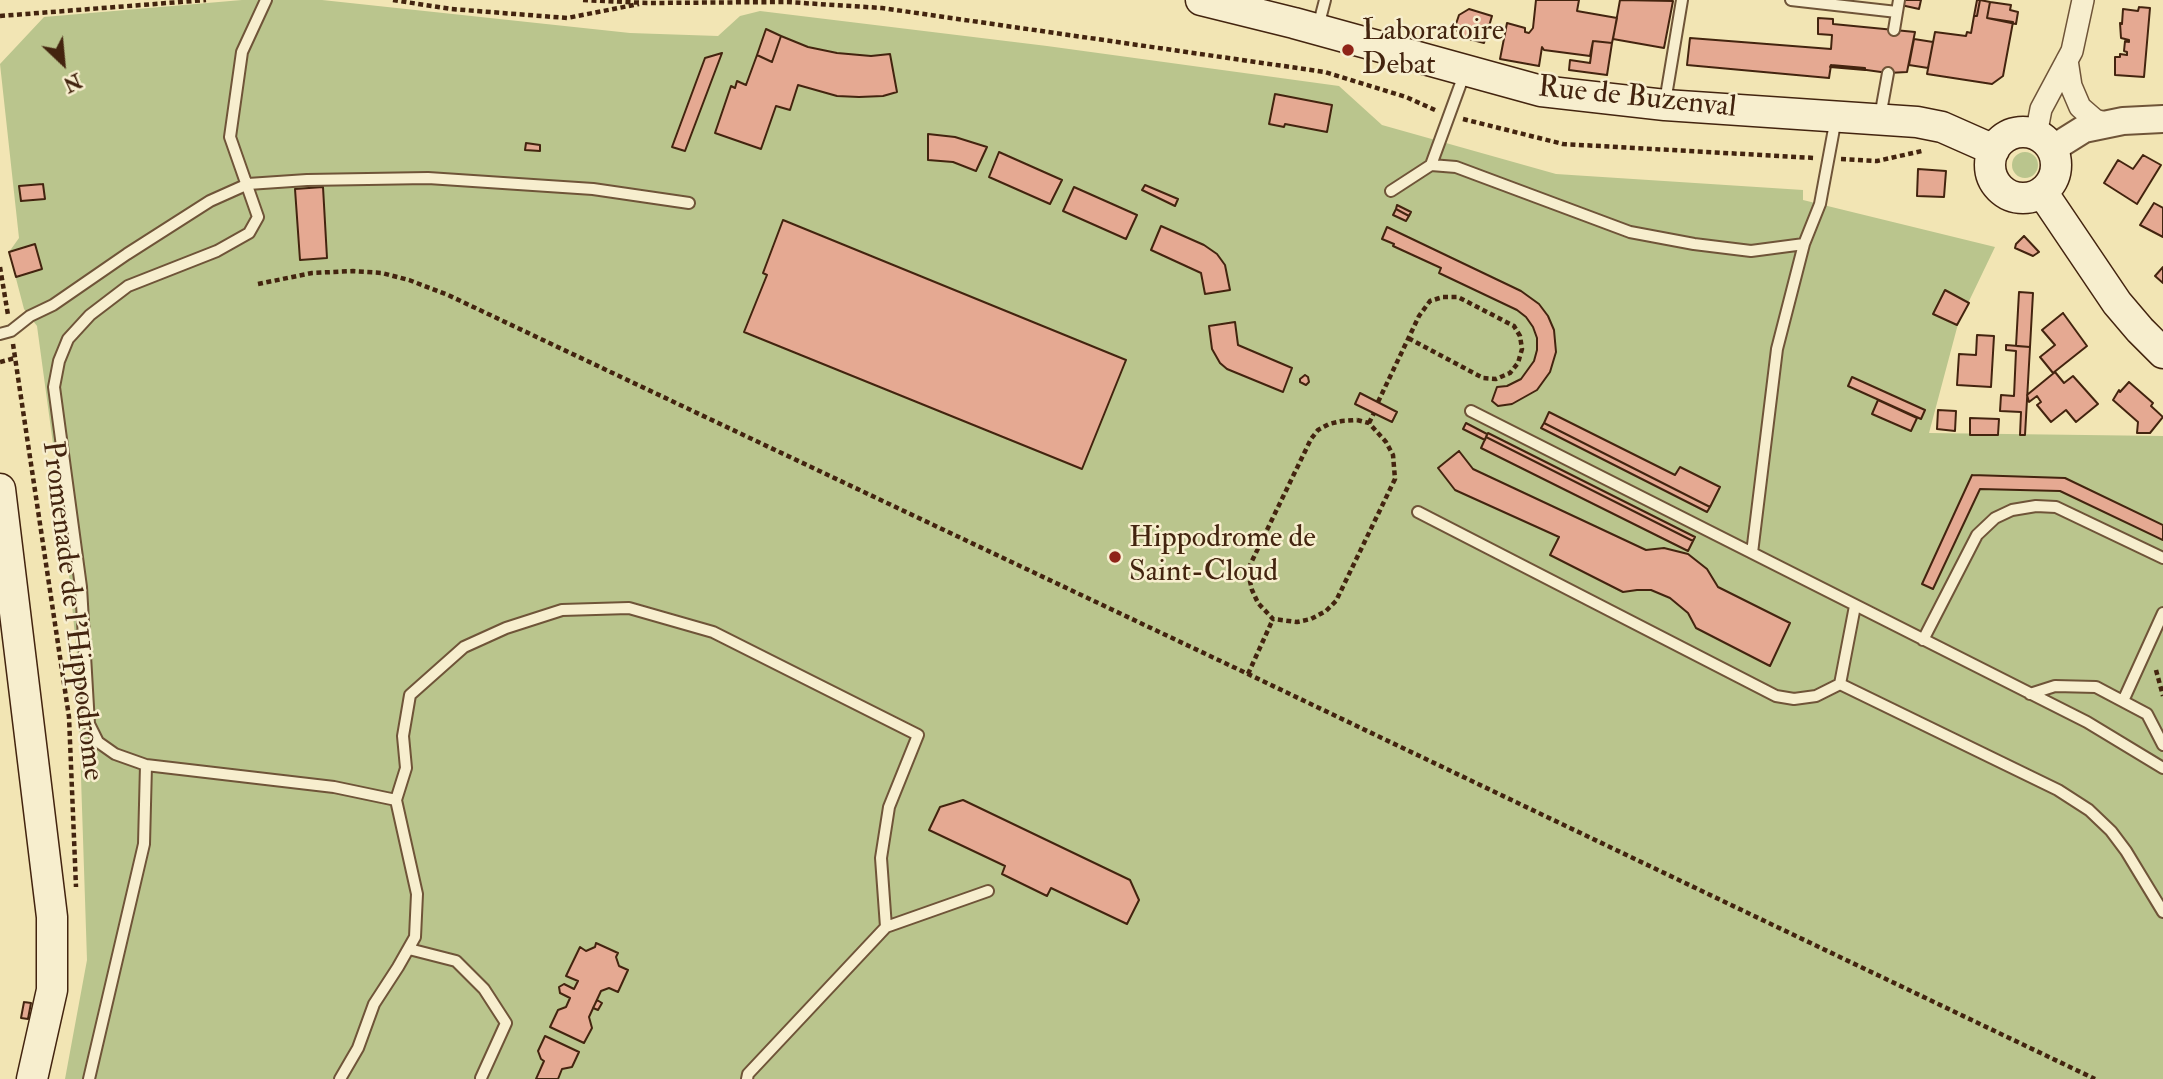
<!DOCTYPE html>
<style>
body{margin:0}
#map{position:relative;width:2163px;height:1079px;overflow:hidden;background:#f2e5b4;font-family:"IM FELL Double Pica",serif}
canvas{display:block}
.north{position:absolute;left:28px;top:28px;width:70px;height:70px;-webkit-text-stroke:5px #f7eece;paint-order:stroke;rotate:154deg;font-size:19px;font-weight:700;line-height:28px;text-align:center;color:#43240f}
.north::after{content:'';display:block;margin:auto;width:24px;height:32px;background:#43240f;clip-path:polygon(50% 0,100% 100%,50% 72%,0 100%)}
</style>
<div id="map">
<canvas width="2163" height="1079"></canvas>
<div class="north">N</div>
</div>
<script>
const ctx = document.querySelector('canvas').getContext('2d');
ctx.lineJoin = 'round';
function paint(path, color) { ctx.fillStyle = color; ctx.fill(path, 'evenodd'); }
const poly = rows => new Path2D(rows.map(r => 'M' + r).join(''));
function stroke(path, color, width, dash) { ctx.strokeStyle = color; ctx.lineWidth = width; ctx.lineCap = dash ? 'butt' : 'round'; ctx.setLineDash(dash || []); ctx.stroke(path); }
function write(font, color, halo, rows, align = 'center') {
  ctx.font = font + ' "IM FELL Double Pica",serif'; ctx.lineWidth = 5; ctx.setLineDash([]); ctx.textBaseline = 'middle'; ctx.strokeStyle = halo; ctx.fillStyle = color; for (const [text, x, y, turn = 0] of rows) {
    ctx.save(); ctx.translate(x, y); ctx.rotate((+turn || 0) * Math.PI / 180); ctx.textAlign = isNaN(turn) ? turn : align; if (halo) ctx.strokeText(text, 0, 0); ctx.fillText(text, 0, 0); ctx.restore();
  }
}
const green = poly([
 [242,0,322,0,630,33,718,36,740,16,760,11,1047,46,1339,86,1382,125,1556,174,1803,190,1803,200,1995,247,1958,324,1929,433,2163,436,2163,1079,65,1079,87,960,77,656,64,525,37,326,24,309,9,252,19,238,0,64,44,17],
 '2012 165a13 13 0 1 1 26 0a13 13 0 1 1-26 0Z'
]);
const building = poly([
 [1536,0,1579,0,1577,11,1617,18,1612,43,1593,41,1590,56,1544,50,1542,47,1539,66,1500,59,1507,23,1525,28,1525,32,1529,33,1533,28,1536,0],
 [1620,0,1673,1,1664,48,1613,39,1620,0],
 [1902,0,1921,0,1919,9,1901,5,1902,0],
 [1977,0,1980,0,1977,16,1974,16,1977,0],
 [1980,0,1990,2,1987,18,2013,22,2003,76,1992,84,1927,74,1935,32,1966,36,1967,32,1971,33,1974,16,1977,16,1980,0],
 [1990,2,2011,5,2010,10,2018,12,2016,24,1987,18,1990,2],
 [2139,7,2150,8,2144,77,2115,75,2115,57,2120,57,2120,54,2127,55,2127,52,2124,51,2125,41,2129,42,2129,40,2121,38,2120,23,2122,24,2123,9,2138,11,2139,7],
 [1469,9,1492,16,1484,43,1461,37,1455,27,1459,15,1469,9],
 [1818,18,1833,19,1833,24,1915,32,1907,72,1888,73,1831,65,1829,78,1687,65,1690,38,1831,49,1832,35,1818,34,1818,18],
 [766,29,781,36,772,62,757,55,766,29],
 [781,36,808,47,837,53,871,56,890,54,897,92,883,96,859,97,837,96,798,85,790,110,776,106,761,149,715,133,731,86,735,88,737,81,746,85,757,55,772,62,781,36],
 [1914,39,1933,42,1928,68,1909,65,1914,39],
 [1593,41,1612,43,1607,75,1569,70,1570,60,1590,63,1593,41],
 [722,53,685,151,672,147,705,58,722,53],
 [1831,65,1865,68,1865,70,1830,67,1831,65],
 [1275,94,1332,105,1327,132,1285,124,1284,127,1269,124,1275,94],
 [928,134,955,137,987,147,976,171,953,162,928,160,928,134],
 [526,143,540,145,540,151,525,150,526,143],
 [999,152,1062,180,1050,204,989,177,999,152],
 [2143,155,2161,165,2137,204,2104,183,2118,160,2133,169,2143,155],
 [1918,169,1946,171,1944,197,1917,196,1918,169],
 [43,184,45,199,21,201,19,186,43,184],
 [1145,185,1178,199,1175,206,1142,190,1145,185],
 [323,187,327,258,300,260,295,189,323,187],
 [1074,187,1137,215,1126,239,1063,211,1074,187],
 [2154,203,2163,208,2163,237,2140,225,2154,203],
 [1397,205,1411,212,1409,216,1396,209,1397,205],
 [1396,209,1409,216,1406,221,1393,215,1396,209],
 [783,220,1126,360,1082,469,744,332,767,275,763,273,783,220],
 [1161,226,1204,245,1217,254,1225,265,1230,290,1205,294,1201,273,1151,250,1161,226],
 [1387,227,1521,291,1539,304,1548,316,1554,330,1556,352,1550,372,1537,390,1512,404,1498,406,1492,401,1497,387,1507,386,1521,379,1534,361,1537,350,1537,338,1533,327,1526,317,1517,310,1439,273,1441,268,1393,246,1394,244,1382,239,1387,227],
 [2024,236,2039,252,2033,256,2015,248,2016,244,2024,236],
 [35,244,42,269,16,277,9,252,35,244],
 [2163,267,2163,283,2155,276,2163,267],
 [1945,290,1969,303,1957,325,1933,314,1945,290],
 [2019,292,2033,293,2030,347,2016,346,2019,292],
 [2063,313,2087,346,2053,373,2040,357,2055,345,2042,330,2063,313],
 [1235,322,1238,345,1292,368,1283,392,1227,369,1220,363,1212,349,1209,326,1235,322],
 [1977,335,1994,336,1991,387,1957,385,1959,354,1976,355,1977,335],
 [2006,345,2030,347,2025,435,2020,435,2021,412,2000,411,2001,395,2014,396,2016,351,2006,350,2006,345],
 [2055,372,2064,383,2073,376,2098,404,2076,422,2066,410,2051,422,2037,405,2041,402,2037,396,2029,402,2027,395,2055,372],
 [1305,375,1308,377,1309,382,1306,385,1300,382,1300,379,1305,375],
 [1852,377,1925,410,1921,419,1848,386,1852,377],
 [2129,382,2153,403,2151,406,2163,417,2150,433,2137,433,2138,422,2113,400,2119,390,2120,392,2129,382],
 [1360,393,1397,412,1392,422,1355,404,1360,393],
 [1878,400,1917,418,1911,431,1872,414,1878,400],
 [1938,410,1956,411,1955,431,1937,429,1938,410],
 [1549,412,1675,475,1680,467,1720,487,1710,507,1544,423,1549,412],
 [1970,418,1999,419,1998,435,1970,435,1970,418],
 [1466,423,1487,434,1485,440,1463,429,1466,423],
 [1544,423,1710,507,1707,512,1541,428,1544,423],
 [1488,433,1695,537,1693,541,1486,437,1488,433],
 [1486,437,1693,541,1688,551,1481,448,1486,437],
 [1459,451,1473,469,1646,550,1664,548,1688,554,1707,569,1718,587,1790,623,1770,666,1696,628,1688,613,1670,598,1651,590,1637,590,1623,592,1550,555,1559,537,1455,490,1438,468,1459,451],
 [1972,475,2065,478,2163,525,2163,540,2060,491,1980,489,1933,589,1922,584,1972,475],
 [963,800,1130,880,1139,900,1127,924,1051,888,1047,896,1002,874,1005,866,929,830,940,807,963,800],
 [596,943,618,953,616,957,619,966,628,970,618,992,609,988,601,991,589,1017,592,1028,584,1043,550,1027,558,1010,566,1007,570,998,560,993,559,987,564,984,574,989,578,981,566,976,580,947,586,951,595,947,596,943],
 [597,1000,602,1003,598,1010,593,1008,597,1000],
 [24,1002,31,1003,28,1019,21,1018,24,1002],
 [545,1036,579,1052,572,1067,562,1069,558,1079,536,1079,544,1061,541,1059,538,1051,545,1036]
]);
const path = poly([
 [393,0,451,9,567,18,639,4],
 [583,0,647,3,787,2,882,8,1325,72,1406,97,1435,110],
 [0,16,206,0],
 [1463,119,1563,144,1815,158],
 [1841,159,1877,161,1922,151],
 [0,267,8,315],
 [258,284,312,273,353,271,382,273,409,280,448,295,1248,674,2095,1079],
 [13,344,69,717,76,887],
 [0,362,15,358],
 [1378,402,1419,316,1430,301,1443,297,1458,297,1514,326,1520,336,1522,349,1518,363,1510,373,1496,379,1483,378,1408,338],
 [1357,420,1369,423,1386,442,1393,455,1395,479,1336,601,1326,611,1311,619,1297,622,1273,619,1258,603,1252,590,1249,577,1250,565,1311,439,1318,430,1329,424,1342,421,1357,420],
 [1369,423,1374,413],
 [2156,670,2163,696],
 [1248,674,1273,619]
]);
const service = poly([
 [266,0,242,52,230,137,258,217,249,233,217,251,128,286,90,315,68,339,59,361,54,387,81,587,89,724,98,742,115,754,146,765,334,787,396,800,417,894,415,937,398,967,374,1004,358,1048,340,1079],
 [1791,0,1897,12],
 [1318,27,1325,0],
 [1894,30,1899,0],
 [1665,102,1682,0],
 [1880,117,1888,73],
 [1431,165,1465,72],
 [1391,191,1431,165,1456,167,1630,232,1694,244,1751,251,1804,244],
 [0,334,11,331,30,316,53,305,127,254,210,201,248,184,307,180,428,178,593,189,689,203],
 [1471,411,2087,722,2163,768],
 [1418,512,1776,696,1794,699,1816,696,1840,684,2058,790,2089,810,2111,831,2126,851,2163,912],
 [1752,553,1777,349,1804,244,1820,204,1836,118],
 [1923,640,1977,535,1995,518,2012,510,2036,506,2056,507,2163,558],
 [1840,684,1855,606],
 [2030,694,2055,686,2096,687,2147,714,2163,745],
 [2123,701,2163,613],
 [396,800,406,768,403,736,410,695,464,647,506,628,562,610,629,608,713,632,918,735,889,807,881,858,886,927,988,891],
 [409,949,456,961,484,989,506,1023,481,1078],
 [89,1079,144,844,146,765],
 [747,1079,748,1074,886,927]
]);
const minor = poly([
 [2067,60,2071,86,2080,107,2095,120,2105,123],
 [2036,135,2041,109,2072,51,2083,0]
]);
const tertiary = poly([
 [2052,149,2084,129,2123,121,2163,119]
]);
const secondary = poly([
 [1201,0,1294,23,1541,91,1665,105,1917,122,1942,127,1994,150],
 '1990 165a33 33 0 1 1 66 0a33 33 0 1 1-66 0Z',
 [2042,192,2117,303,2140,330,2163,353],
 [0,489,52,917,52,990,32,1079]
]);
const markers = [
 [1348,50,7,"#8f2418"],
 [1115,557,7,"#8f2418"]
];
const poiNames = [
 ["Laboratoire",1362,33],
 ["Debat",1362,67],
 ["Hippodrome de",1129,540],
 ["Saint-Cloud",1129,574]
];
const streetNames = [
 ["Rue de Buzenval",1637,99,6],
 ["Promenade de l'Hippodrome",71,611,83]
];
paint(green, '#bac58d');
paint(building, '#e5a992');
stroke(building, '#43240f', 2);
stroke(service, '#6f5438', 14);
stroke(minor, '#6f5438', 24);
stroke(tertiary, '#6f5438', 30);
stroke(secondary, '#43240f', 33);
stroke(path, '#43240f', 4.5, [5, 3.5]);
stroke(service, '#f7eece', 10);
stroke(minor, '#f7eece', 21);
stroke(tertiary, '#f7eece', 26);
stroke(secondary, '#f7eece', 30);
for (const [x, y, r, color] of markers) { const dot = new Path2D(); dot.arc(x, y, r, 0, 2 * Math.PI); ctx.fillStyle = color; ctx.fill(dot); stroke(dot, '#f7eece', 2.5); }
write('30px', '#43240f', '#f7eece', poiNames, 'left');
write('30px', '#43240f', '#f7eece', streetNames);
</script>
